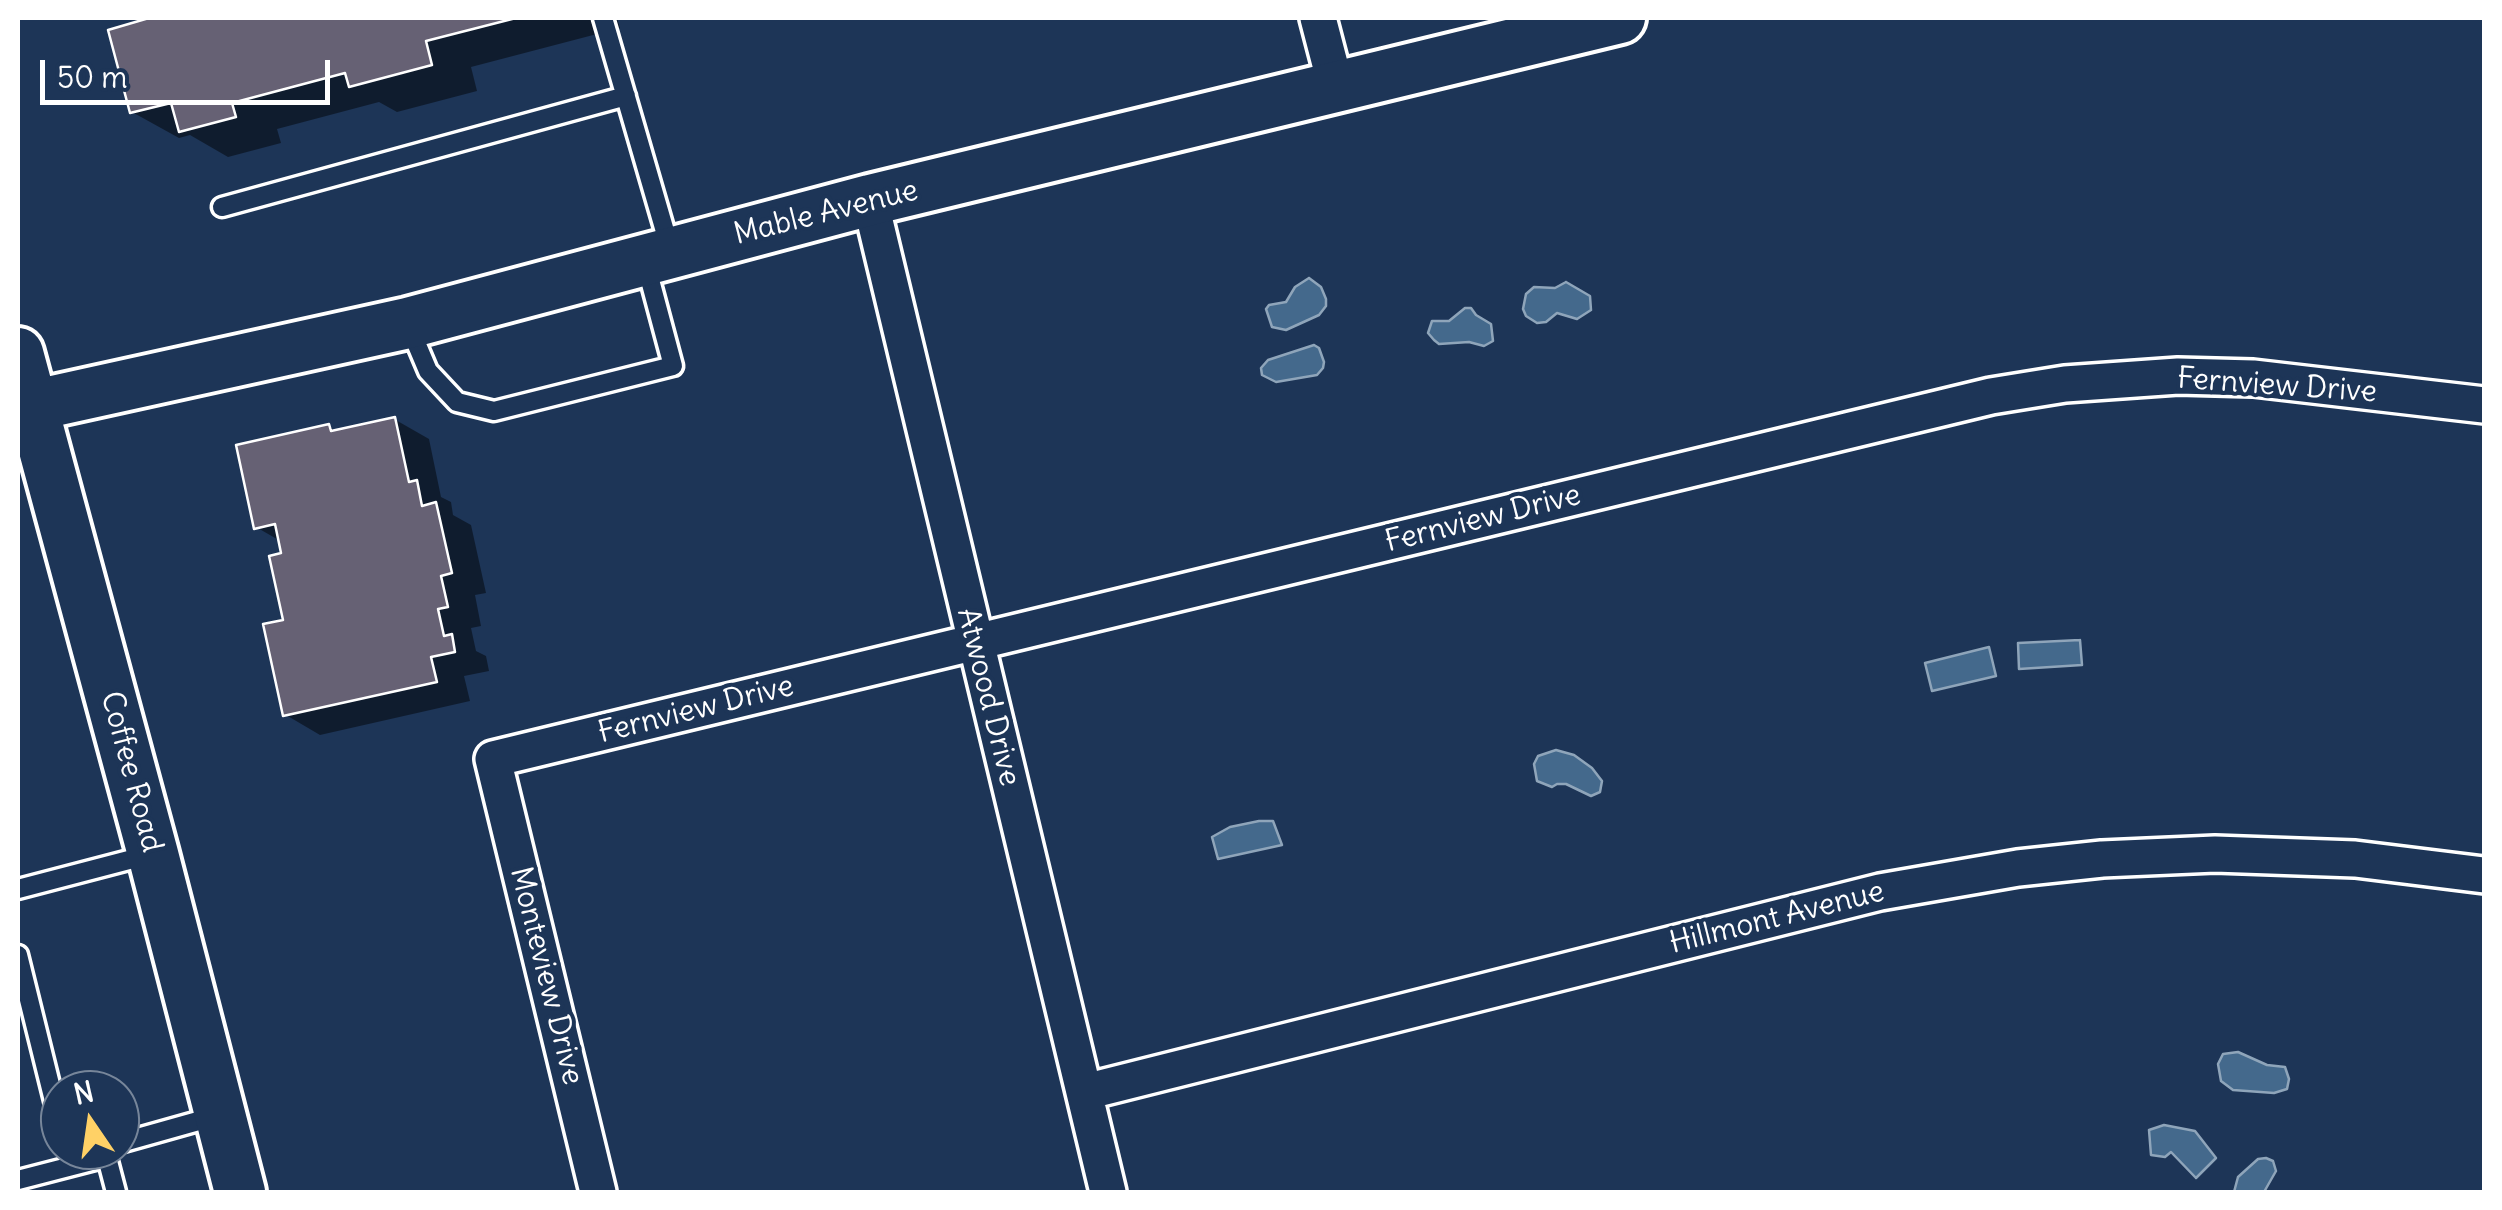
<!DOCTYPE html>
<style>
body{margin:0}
#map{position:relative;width:2502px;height:1210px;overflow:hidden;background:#1d3557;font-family:Delius,sans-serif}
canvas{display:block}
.frame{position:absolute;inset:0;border:20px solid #fff;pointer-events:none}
.north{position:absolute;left:40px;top:1070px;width:100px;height:100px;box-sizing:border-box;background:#1d3557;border:2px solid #77869a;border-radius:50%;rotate:347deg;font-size:28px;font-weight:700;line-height:40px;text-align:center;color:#fff}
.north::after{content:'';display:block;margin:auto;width:35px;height:45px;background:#ffd166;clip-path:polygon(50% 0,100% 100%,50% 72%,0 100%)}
.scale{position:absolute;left:40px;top:60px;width:290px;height:45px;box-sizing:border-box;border:5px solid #fff;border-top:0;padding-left:12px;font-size:30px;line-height:35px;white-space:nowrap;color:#fff;-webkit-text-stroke:8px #1d3557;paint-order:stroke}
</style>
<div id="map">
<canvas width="2502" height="1210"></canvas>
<div class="frame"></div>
<div class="north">N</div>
<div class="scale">50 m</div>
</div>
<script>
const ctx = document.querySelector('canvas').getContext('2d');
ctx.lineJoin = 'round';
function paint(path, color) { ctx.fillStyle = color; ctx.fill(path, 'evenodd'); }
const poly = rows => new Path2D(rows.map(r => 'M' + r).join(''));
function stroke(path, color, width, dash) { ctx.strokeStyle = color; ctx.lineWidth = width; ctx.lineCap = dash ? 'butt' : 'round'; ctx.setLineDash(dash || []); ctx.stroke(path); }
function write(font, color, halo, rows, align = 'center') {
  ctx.font = font + ' Delius,sans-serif'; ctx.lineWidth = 8; ctx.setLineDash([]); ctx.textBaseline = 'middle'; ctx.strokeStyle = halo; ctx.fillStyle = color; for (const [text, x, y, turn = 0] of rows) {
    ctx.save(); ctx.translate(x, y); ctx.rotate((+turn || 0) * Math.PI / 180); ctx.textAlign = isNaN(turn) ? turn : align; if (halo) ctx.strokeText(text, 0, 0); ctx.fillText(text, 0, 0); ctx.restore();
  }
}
const water = poly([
 [1309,278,1321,287,1326,299,1326,306,1319,315,1286,330,1272,327,1266,309,1269,305,1286,302,1295,287,1309,278],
 [1566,282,1590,296,1591,310,1577,319,1557,313,1546,322,1537,323,1526,316,1523,309,1526,294,1534,287,1555,288,1566,282],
 [1465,308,1471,308,1476,315,1491,324,1493,341,1484,346,1469,342,1439,344,1434,340,1428,333,1432,321,1449,321,1465,308],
 [1314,345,1319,348,1324,362,1323,368,1317,375,1276,382,1262,375,1261,368,1268,360,1314,345],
 [2080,640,2082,665,2019,669,2018,643,2080,640],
 [1989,647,1996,676,1932,691,1925,663,1989,647],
 [1556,750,1574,755,1592,768,1602,781,1600,792,1591,796,1566,784,1557,784,1552,787,1537,781,1534,764,1538,756,1556,750],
 [1259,821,1273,821,1282,845,1218,859,1212,837,1230,827,1259,821],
 [2238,1052,2267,1065,2285,1067,2289,1079,2287,1089,2274,1093,2233,1090,2221,1081,2218,1064,2223,1054,2238,1052],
 [2164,1125,2195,1131,2216,1158,2196,1178,2171,1152,2165,1157,2151,1155,2149,1130,2164,1125],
 [2266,1158,2273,1161,2276,1171,2264,1192,2234,1192,2238,1177,2258,1159,2266,1158]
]);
const shadow = poly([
 [151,18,617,18,620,28,471,67,477,91,397,112,379,102,277,129,281,143,228,157,190,135,179,138,132,112],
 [394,419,429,439,441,497,451,502,453,515,471,525,486,593,475,595,481,626,471,628,476,651,486,656,489,671,464,676,470,701,320,735,286,715,284,555,282,542,256,527,329,427,338,432]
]);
const building = poly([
 [149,18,516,18,426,41,432,65,349,87,345,73,232,103,236,117,179,132,171,103,130,113,108,30,149,18],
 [395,417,409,482,417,480,422,506,436,502,452,573,441,576,448,607,438,609,444,636,452,634,455,652,431,657,437,682,283,716,263,624,283,620,269,556,281,553,275,524,254,529,236,445,329,424,331,431,395,417]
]);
const lane = poly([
 [603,18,671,252],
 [222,207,626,96],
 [409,326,428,371,457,402,494,411,673,366,646,265],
 [18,889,148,855],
 [18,955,60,1125],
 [120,1143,216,1116],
 [105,1150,116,1192],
 [18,1180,107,1157]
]);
const street = poly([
 [1318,18,1336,87],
 [870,200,1108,1192],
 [1085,1092,1880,892,2018,868,2102,859,2215,854,2355,859,2484,875],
 [598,1192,493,759,1991,396,2065,384,2178,376,2253,378,2484,405]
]);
const secondary = poly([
 [18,353,153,854,240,1192],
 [31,406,408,323,870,200,1620,18]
]);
const streetNames = [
 ["Mable Avenue",826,213,-14],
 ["Fernview Drive",2277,386,4],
 ["Fernview Drive",1483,519,-14],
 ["Atwood Drive",988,697,76],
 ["Fernview Drive",696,710,-14],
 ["Coffee Road",131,772,75],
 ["Hillmont Avenue",1777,918,-14],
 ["Monteview Drive",546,976,76]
];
paint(water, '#44698c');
stroke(water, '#8fa5ba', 2.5);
paint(shadow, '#0007');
paint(building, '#666174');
stroke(building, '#fff', 2.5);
stroke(lane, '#fff', 25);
stroke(street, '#fff', 42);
stroke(secondary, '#fff', 58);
stroke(lane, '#1d3557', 18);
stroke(street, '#1d3557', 35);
stroke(secondary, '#1d3557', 50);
write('30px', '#fff', '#1d3557', streetNames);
</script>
